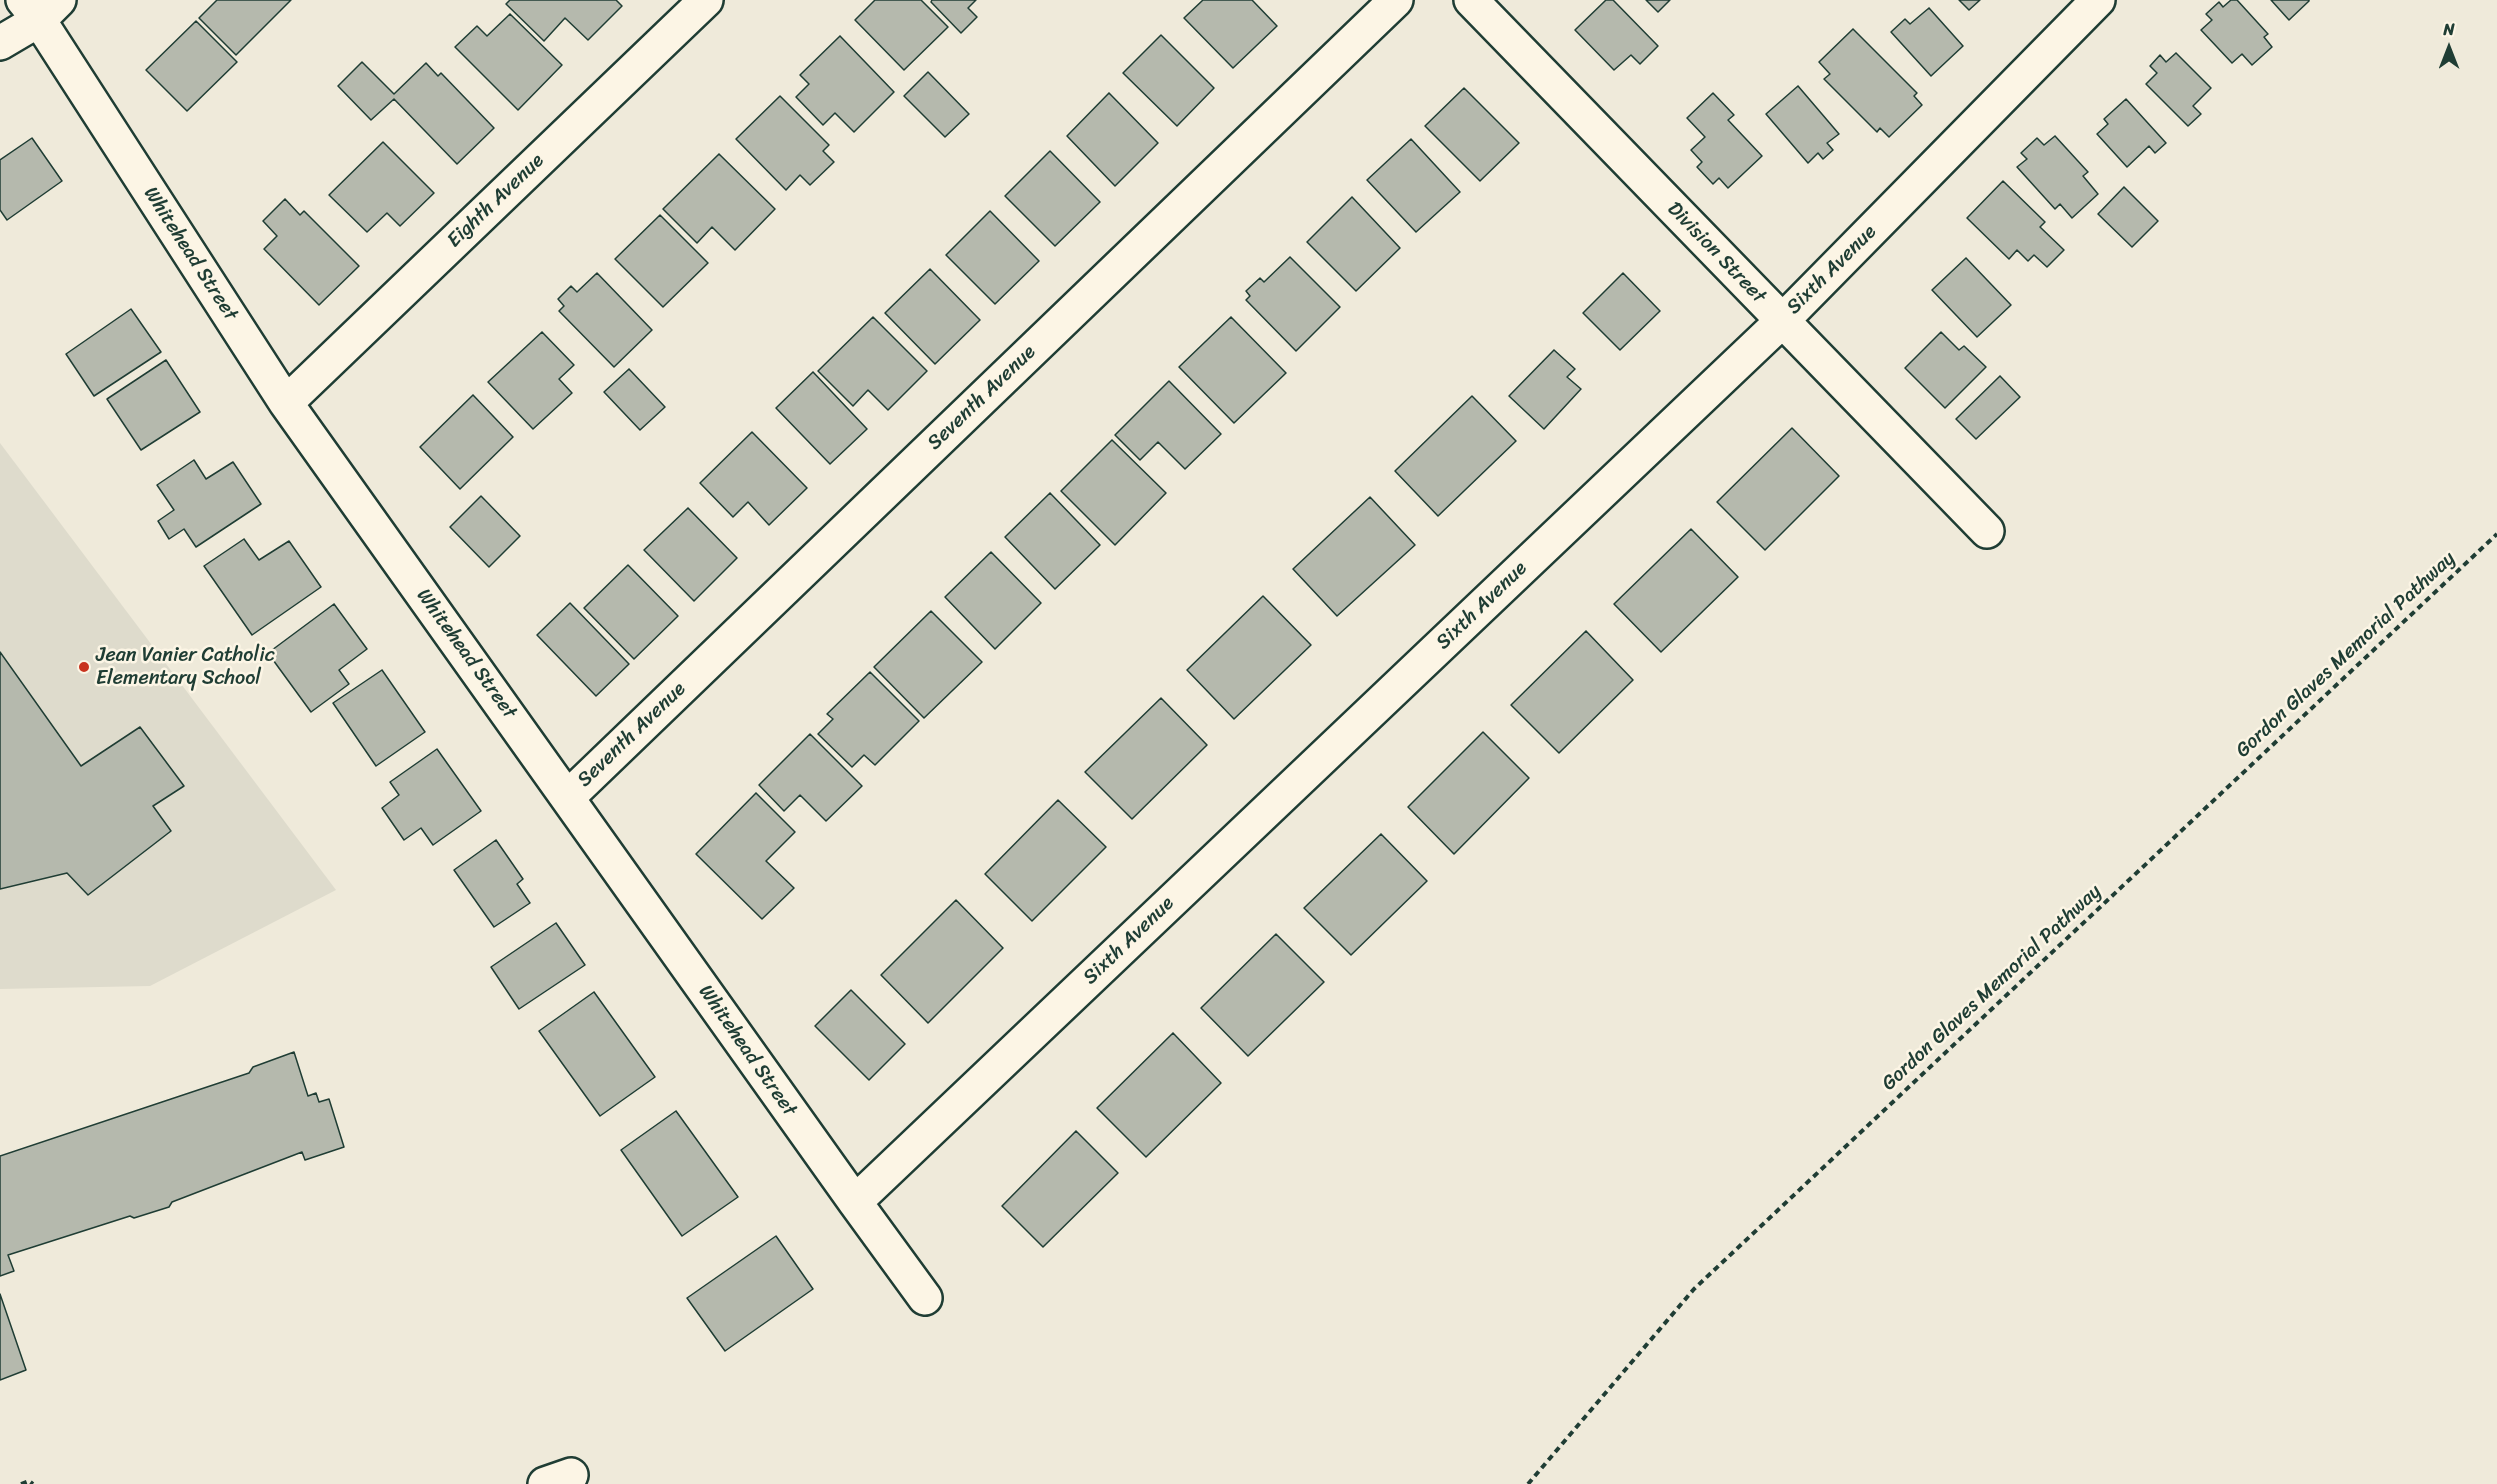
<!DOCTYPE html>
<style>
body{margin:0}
#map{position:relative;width:2497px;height:1484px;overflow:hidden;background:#efeada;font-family:Sriracha,sans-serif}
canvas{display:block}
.north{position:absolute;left:2419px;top:18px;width:60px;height:60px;-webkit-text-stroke:4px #fcf5e5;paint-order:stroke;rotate:0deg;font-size:16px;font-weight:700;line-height:24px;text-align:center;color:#1f3d34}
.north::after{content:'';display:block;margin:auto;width:21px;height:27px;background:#1f3d34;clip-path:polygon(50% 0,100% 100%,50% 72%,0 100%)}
</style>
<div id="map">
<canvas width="2497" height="1484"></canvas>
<div class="north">N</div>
</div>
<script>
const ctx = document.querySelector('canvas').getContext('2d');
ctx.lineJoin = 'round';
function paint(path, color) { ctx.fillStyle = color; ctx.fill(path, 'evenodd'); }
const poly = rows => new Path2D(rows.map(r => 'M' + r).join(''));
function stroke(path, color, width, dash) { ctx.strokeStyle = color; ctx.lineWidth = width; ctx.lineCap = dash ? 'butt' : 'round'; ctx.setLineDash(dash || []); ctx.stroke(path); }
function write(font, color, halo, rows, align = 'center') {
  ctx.font = font + ' Sriracha,sans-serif'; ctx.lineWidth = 5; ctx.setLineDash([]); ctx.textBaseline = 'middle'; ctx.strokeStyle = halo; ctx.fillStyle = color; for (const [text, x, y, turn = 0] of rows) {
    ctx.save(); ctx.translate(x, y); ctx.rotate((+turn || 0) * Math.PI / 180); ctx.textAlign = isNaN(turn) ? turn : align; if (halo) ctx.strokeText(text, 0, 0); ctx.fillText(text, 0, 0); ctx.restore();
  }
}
const built = poly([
 [0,443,336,890,150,986,0,989]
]);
const building = poly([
 [217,0,291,0,236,55,199,18,217,0],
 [510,0,616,0,622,6,588,40,565,18,544,41,506,4,510,0],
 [875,0,921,0,948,27,904,70,855,20,875,0],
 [932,0,976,0,968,8,977,17,961,33,931,2,932,0],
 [1203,0,1252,0,1277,26,1233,68,1184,18,1203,0],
 [1606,0,1613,0,1658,46,1640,64,1631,55,1614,70,1575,30,1606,0],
 [1646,0,1670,0,1658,12,1646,0],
 [1959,0,1980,0,1969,10,1959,0],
 [2231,0,2237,0,2268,34,2264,37,2272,47,2252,65,2242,54,2232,63,2201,30,2212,20,2206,14,2219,2,2223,7,2231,0],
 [2271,0,2309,0,2309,1,2289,20,2271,0],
 [1929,8,1963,46,1931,76,1891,32,1905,19,1910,24,1929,8],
 [510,14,562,65,518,110,455,47,477,26,487,36,510,14],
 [196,21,237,62,187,111,146,70,196,21],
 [1853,29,1917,93,1914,96,1922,105,1889,137,1880,128,1877,132,1824,79,1830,74,1819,62,1853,29],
 [1161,35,1214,88,1177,126,1123,73,1161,35],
 [840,36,894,92,854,132,835,113,823,125,796,97,809,84,800,75,840,36],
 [2176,53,2211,88,2193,106,2201,114,2188,126,2146,84,2157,73,2150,66,2160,55,2166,62,2176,53],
 [362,62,394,94,426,63,438,76,441,73,494,128,457,164,394,99,371,120,338,86,362,62],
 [928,72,969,114,945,137,904,96,928,72],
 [1798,86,1839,134,1827,143,1833,150,1823,159,1818,153,1808,163,1766,114,1798,86],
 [1464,88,1519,143,1480,181,1425,126,1464,88],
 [1109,93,1158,143,1115,186,1067,136,1109,93],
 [1713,93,1734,115,1728,120,1762,156,1728,188,1719,178,1713,184,1697,167,1702,162,1691,150,1705,137,1687,118,1713,93],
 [780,96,829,145,823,151,834,162,810,185,800,175,786,190,736,139,780,96],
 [2126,99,2166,143,2155,153,2149,146,2127,167,2097,134,2108,124,2104,119,2126,99],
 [2055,136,2088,172,2083,176,2098,194,2072,218,2060,204,2055,209,2017,167,2027,159,2021,153,2037,138,2044,145,2055,136],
 [32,138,62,181,7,220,0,210,0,160,32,138],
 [1411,139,1460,192,1416,232,1367,180,1411,139],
 [383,142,434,193,400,226,387,213,367,232,329,195,383,142],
 [1050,151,1100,202,1055,246,1005,196,1050,151],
 [719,154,775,209,735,250,712,227,697,243,663,209,719,154],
 [2003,181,2045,222,2040,227,2064,250,2047,267,2034,255,2028,261,2017,250,2009,259,1967,218,2003,181],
 [2124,187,2158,221,2132,247,2098,214,2124,187],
 [1352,197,1400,248,1356,291,1307,242,1352,197],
 [285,199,300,215,304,211,359,266,319,305,264,249,277,236,263,221,285,199],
 [990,211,1039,261,995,304,946,255,990,211],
 [660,215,708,263,663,307,615,259,660,215],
 [1290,257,1340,307,1296,351,1246,300,1250,296,1246,291,1260,278,1264,282,1290,257],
 [1966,258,2011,305,1977,337,1932,290,1966,258],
 [930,269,980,320,935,364,885,313,930,269],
 [597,273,652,330,614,367,559,311,564,306,558,299,571,286,577,292,597,273],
 [1623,273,1660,311,1620,350,1583,313,1623,273],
 [131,309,161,352,94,396,66,354,131,309],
 [873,317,927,371,888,410,868,390,853,406,818,371,873,317],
 [1231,317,1286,373,1234,423,1179,367,1231,317],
 [542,332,574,365,559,379,572,393,533,429,488,382,542,332],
 [1941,332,1959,350,1964,346,1986,367,1945,408,1905,368,1941,332],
 [1554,350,1575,369,1567,377,1581,389,1544,429,1509,396,1554,350],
 [166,360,200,412,141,450,107,399,166,360],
 [629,369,665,407,640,430,604,392,629,369],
 [813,372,867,429,830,464,776,408,813,372],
 [2000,376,2020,397,1976,439,1956,419,2000,376],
 [1169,381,1221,434,1185,469,1158,442,1140,460,1115,435,1169,381],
 [473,395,513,437,460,489,420,447,473,395],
 [1472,396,1516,441,1438,516,1395,471,1472,396],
 [1792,428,1839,476,1765,550,1717,502,1792,428],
 [752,432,807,488,769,525,748,502,733,517,700,483,752,432],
 [1112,440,1166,493,1115,545,1061,491,1112,440],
 [194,460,206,479,233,462,261,504,196,547,184,529,169,539,158,521,174,510,157,485,194,460],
 [1050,493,1100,545,1055,589,1005,537,1050,493],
 [481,496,520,536,489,567,450,527,481,496],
 [1370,497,1415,545,1337,616,1293,569,1370,497],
 [688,508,737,558,694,601,644,550,688,508],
 [1691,529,1738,577,1661,652,1614,604,1691,529],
 [244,539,259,560,289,541,321,587,252,635,204,566,244,539],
 [991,552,1041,603,995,649,945,597,991,552],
 [628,565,678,616,634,659,584,608,628,565],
 [1263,596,1311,645,1234,719,1187,670,1263,596],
 [570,603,629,664,596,696,537,635,570,603],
 [334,604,367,649,339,670,349,684,311,712,268,653,334,604],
 [931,611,982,662,924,718,874,667,931,611],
 [1586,631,1633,680,1559,753,1511,705,1586,631],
 [0,652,81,766,140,727,184,786,153,806,171,831,88,895,67,873,0,889,0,652],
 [382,670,425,732,376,766,333,703,382,670],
 [870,672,919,721,875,765,864,755,852,767,818,734,833,719,827,714,870,672],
 [1161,698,1207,745,1132,819,1085,772,1161,698],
 [1483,732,1529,778,1454,854,1408,807,1483,732],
 [810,734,862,786,826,821,800,795,784,811,759,785,810,734],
 [437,749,481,811,433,845,421,828,404,840,382,808,399,795,390,782,437,749],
 [756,793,795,832,766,861,794,888,762,919,696,854,756,793],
 [1058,800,1106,847,1032,921,985,874,1058,800],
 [1381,834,1427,881,1351,955,1304,908,1381,834],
 [496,840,523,879,517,884,530,903,494,927,454,870,496,840],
 [956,900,1003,948,928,1023,881,975,956,900],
 [556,923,585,965,519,1009,491,967,556,923],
 [1276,934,1324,982,1248,1056,1201,1008,1276,934],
 [851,990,905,1044,869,1080,815,1026,851,990],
 [594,992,655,1077,600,1116,539,1031,594,992],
 [1173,1033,1221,1083,1146,1157,1097,1108,1173,1033],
 [294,1052,308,1096,316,1093,319,1102,329,1099,344,1147,305,1160,302,1152,172,1202,169,1207,134,1218,130,1216,8,1255,14,1271,0,1276,0,1156,249,1073,253,1067,294,1052],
 [676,1111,738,1197,682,1236,621,1150,676,1111],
 [1076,1131,1118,1173,1043,1247,1002,1206,1076,1131],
 [776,1236,813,1289,725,1351,687,1298,776,1236],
 [0,1294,26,1370,0,1380,0,1294]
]);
const path = poly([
 [21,1484,29,1481,33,1484],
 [1528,1484,1694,1289,2497,534]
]);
const minor = poly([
 [23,0,39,20,286,403,855,1202,925,1298],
 [1471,0,1987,531],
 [0,43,39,20,59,0],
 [286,403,706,0],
 [568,797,1396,0],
 [855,1202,1782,321,2098,0],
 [545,1484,571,1475]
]);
const markers = [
 [84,667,6,"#c8321e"]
];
const streetNames = [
 ["Eighth Avenue",496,201,-44],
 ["Division Street",1716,253,46],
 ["Whitehead Street",190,254,57],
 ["Sixth Avenue",1832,270,-45],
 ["Seventh Avenue",982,398,-44],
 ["Sixth Avenue",1482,606,-44],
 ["Whitehead Street",466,654,54],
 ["Gordon Glaves Memorial Pathway",2346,655,-43],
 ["Seventh Avenue",632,735,-44],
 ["Sixth Avenue",1129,941,-44],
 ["Gordon Glaves Memorial Pathway",1992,988,-43],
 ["Whitehead Street",747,1051,55]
];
const poiNames = [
 ["Jean Vanier Catholic",96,656],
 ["Elementary School",96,679]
];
paint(built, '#dedbcc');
paint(building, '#b5b9ad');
stroke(building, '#1f3d34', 1.5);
stroke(minor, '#1f3d34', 38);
stroke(path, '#1f3d34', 4, [6, 4.5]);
stroke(minor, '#fcf5e5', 33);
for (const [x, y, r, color] of markers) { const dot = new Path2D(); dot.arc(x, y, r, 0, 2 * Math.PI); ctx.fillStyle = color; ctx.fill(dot); stroke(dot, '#fcf5e5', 2); }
write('20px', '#1f3d34', '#fcf5e5', streetNames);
write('20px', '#1f3d34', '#fcf5e5', poiNames, 'left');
</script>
